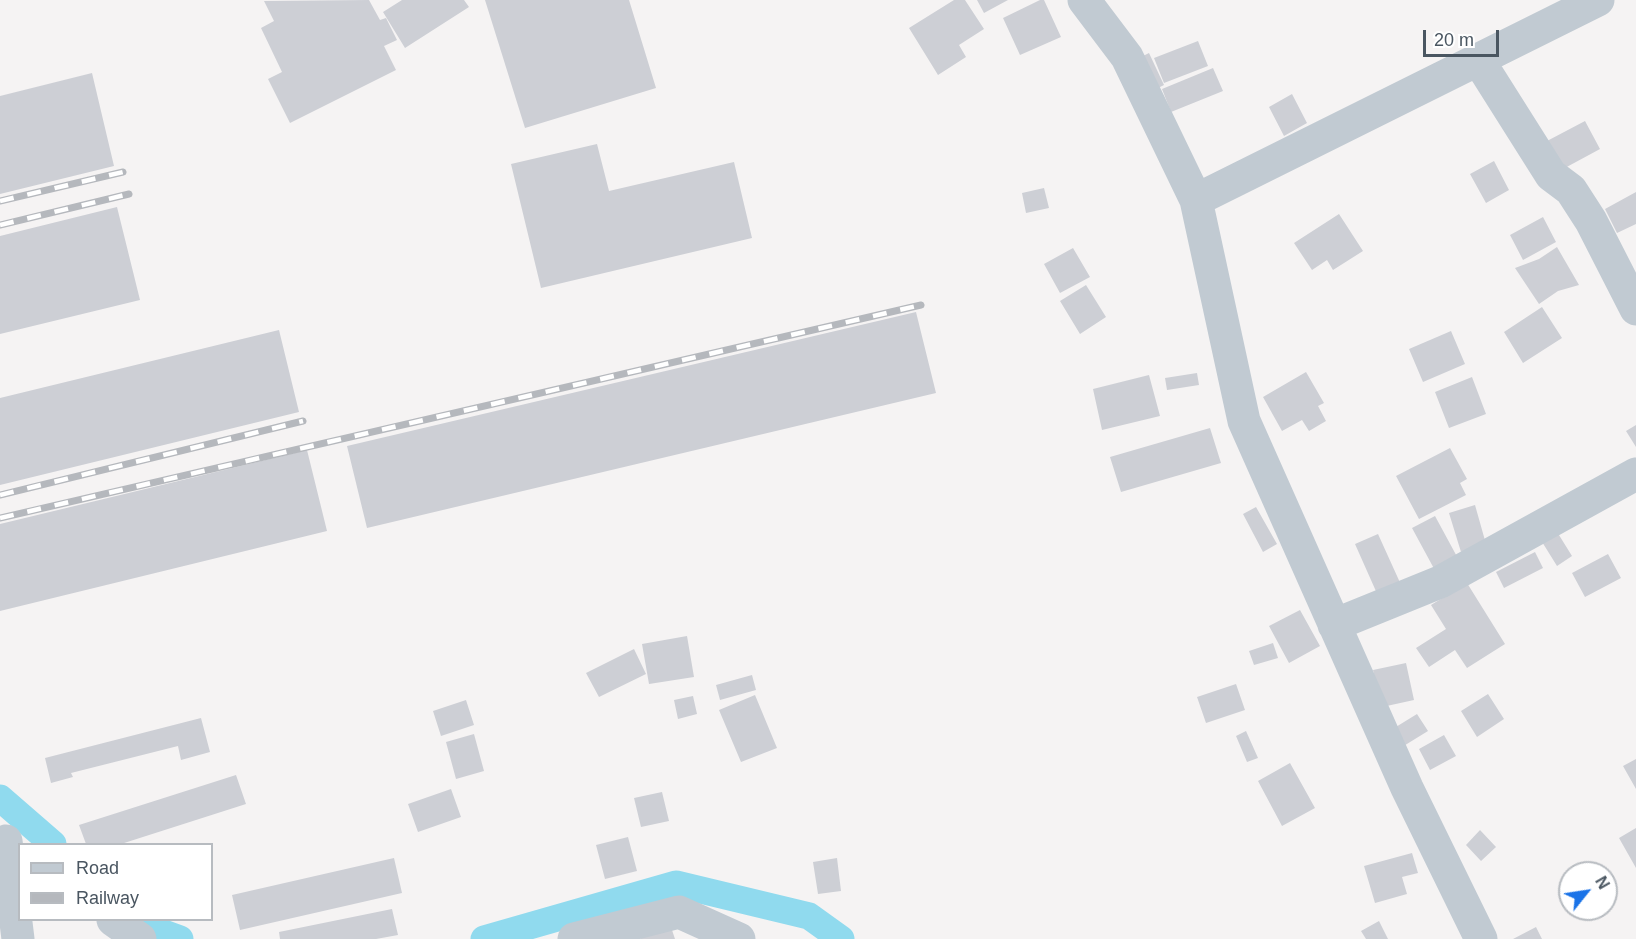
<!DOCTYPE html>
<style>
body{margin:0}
#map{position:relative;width:1636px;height:939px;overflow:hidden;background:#f5f3f3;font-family:Arial,sans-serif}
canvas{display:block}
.legend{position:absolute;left:18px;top:843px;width:195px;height:78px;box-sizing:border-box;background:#fff;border:2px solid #b7bbc0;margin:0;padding:8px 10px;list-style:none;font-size:18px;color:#4a5661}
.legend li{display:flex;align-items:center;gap:12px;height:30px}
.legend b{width:30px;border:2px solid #b7bbc0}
.north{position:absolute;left:1558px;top:861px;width:60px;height:60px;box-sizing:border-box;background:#fff;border:2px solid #b7bbc0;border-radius:50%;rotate:60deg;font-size:16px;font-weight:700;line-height:24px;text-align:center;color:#4a5661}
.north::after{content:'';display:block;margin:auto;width:21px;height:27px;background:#1a73e8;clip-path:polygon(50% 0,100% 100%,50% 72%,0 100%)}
.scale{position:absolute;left:1423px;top:30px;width:76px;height:27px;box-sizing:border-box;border:3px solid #4a5661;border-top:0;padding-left:8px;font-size:18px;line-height:21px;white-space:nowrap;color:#4a5661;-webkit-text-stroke:4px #fff;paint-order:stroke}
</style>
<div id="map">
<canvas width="1636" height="939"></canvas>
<ul class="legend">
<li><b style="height:8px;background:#c1cad2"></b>Road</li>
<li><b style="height:8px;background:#b5b8bd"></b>Railway</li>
</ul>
<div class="north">N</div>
<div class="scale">20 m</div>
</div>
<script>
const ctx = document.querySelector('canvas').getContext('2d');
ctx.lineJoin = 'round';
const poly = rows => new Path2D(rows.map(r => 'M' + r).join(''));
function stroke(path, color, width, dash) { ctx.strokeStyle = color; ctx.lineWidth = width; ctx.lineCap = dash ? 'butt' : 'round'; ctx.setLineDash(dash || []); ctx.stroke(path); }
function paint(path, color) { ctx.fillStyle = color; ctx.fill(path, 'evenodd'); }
const canal = poly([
 [0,798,53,844],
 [138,920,147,927,180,939],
 [484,939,676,884,809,916,841,939]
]);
const building = poly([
 [369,0,380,20,386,18,397,40,384,46,396,70,290,123,268,79,282,72,261,28,274,21,264,1],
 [402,0,464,0,469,7,405,48,383,12],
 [485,0,629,0,656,88,525,128],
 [954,0,965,0,984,29,959,45,966,57,938,75,909,28],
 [977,0,1008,0,984,13],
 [1040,0,1044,0,1061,37,1020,55,1003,18],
 [1198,41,1208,66,1164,83,1154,58],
 [1149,53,1164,85,1146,94,1131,62],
 [1213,68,1223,91,1171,112,1162,89],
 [92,73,114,166,0,194,0,96],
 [1292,94,1307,123,1284,136,1269,107],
 [1585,121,1600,149,1563,169,1547,141],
 [597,144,609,191,734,162,752,238,541,288,511,164],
 [1494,161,1509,190,1486,203,1470,174],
 [1044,188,1049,208,1026,213,1022,193],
 [1636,192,1636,224,1617,233,1605,209],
 [117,207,140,300,0,334,0,236],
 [1339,214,1363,251,1333,270,1327,260,1312,270,1294,243],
 [1543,217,1556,242,1523,260,1510,235],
 [1557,247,1579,285,1558,291,1539,304,1515,268,1539,259],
 [1073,248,1090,277,1060,293,1044,264],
 [1086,285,1106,317,1080,334,1060,301],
 [1542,307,1562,338,1523,363,1504,332],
 [916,312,936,393,367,528,347,446],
 [279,330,299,412,0,485,0,398],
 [1451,331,1465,364,1423,382,1409,349],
 [1306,372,1324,403,1318,406,1326,421,1309,431,1302,420,1282,431,1263,397],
 [1197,373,1199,385,1167,390,1165,378],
 [1149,375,1160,416,1102,430,1093,389],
 [1472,377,1486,414,1449,428,1435,392],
 [1636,425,1636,447,1626,431],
 [1210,428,1221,463,1121,492,1110,457],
 [1450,448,1467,479,1460,483,1466,495,1419,519,1396,476],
 [307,450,327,531,0,611,0,524],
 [1475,505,1486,544,1461,552,1449,513],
 [1256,507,1277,544,1263,552,1243,514],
 [1435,516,1461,564,1438,576,1412,528],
 [1554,527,1572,556,1557,566,1539,537],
 [1378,534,1402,587,1379,598,1355,544],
 [1535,552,1543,568,1504,588,1496,572],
 [1608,554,1621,578,1585,597,1572,573],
 [1467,583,1505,644,1467,668,1455,650,1429,667,1416,648,1446,629,1431,605],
 [1300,610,1320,646,1289,663,1269,626],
 [687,636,694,677,649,684,642,644],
 [1273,643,1278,658,1254,665,1249,651],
 [634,649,646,674,599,697,586,673],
 [1406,663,1414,700,1382,707,1373,670],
 [752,675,756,690,720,700,716,685],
 [1236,684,1245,710,1206,723,1197,697],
 [1488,694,1504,719,1477,737,1461,711],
 [755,695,777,748,741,762,719,710],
 [693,696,697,714,678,719,674,700],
 [466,700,474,725,441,736,433,711],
 [1417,714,1428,731,1402,747,1391,730],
 [201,718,210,752,181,760,178,746,71,773,73,777,51,783,45,758],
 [1246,731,1258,758,1247,762,1236,736],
 [474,734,484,771,456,779,446,742],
 [1444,735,1456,756,1430,770,1419,749],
 [1636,759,1636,789,1623,766],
 [1290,763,1315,808,1282,826,1258,781],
 [236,775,246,804,121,844,86,844,79,825],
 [451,789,461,817,418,832,408,804],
 [662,792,669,821,641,827,634,798],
 [1636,828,1636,868,1619,838],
 [1480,830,1496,847,1481,861,1466,845],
 [628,837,637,871,605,879,596,845],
 [1412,853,1418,873,1402,877,1407,894,1375,903,1364,866],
 [394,858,402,893,240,930,232,895],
 [837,858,841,891,818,894,813,862],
 [392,909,398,935,376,939,280,939,279,932],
 [1379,921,1388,939,1366,939,1361,931],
 [1536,927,1542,939,1513,939],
 [672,930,675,939,641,939,641,938]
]);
const minor = poly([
 [1084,0,1127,57,1196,200,1244,421,1407,788,1481,939],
 [1479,61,1551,175,1571,190,1591,221,1636,309],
 [1196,200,1598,0],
 [1334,625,1440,582,1636,474],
 [6,841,18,939],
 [113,920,140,939],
 [574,939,679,912,739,939]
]);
const rail = poly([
 [0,201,123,172],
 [0,225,129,194],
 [0,495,303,421],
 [0,518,921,305]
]);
stroke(canal, '#90daee', 27);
paint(building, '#cdcfd5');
stroke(minor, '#c1cad2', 33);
stroke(rail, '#b5b8bd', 7);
stroke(rail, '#fff', 4.5, [14]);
</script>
